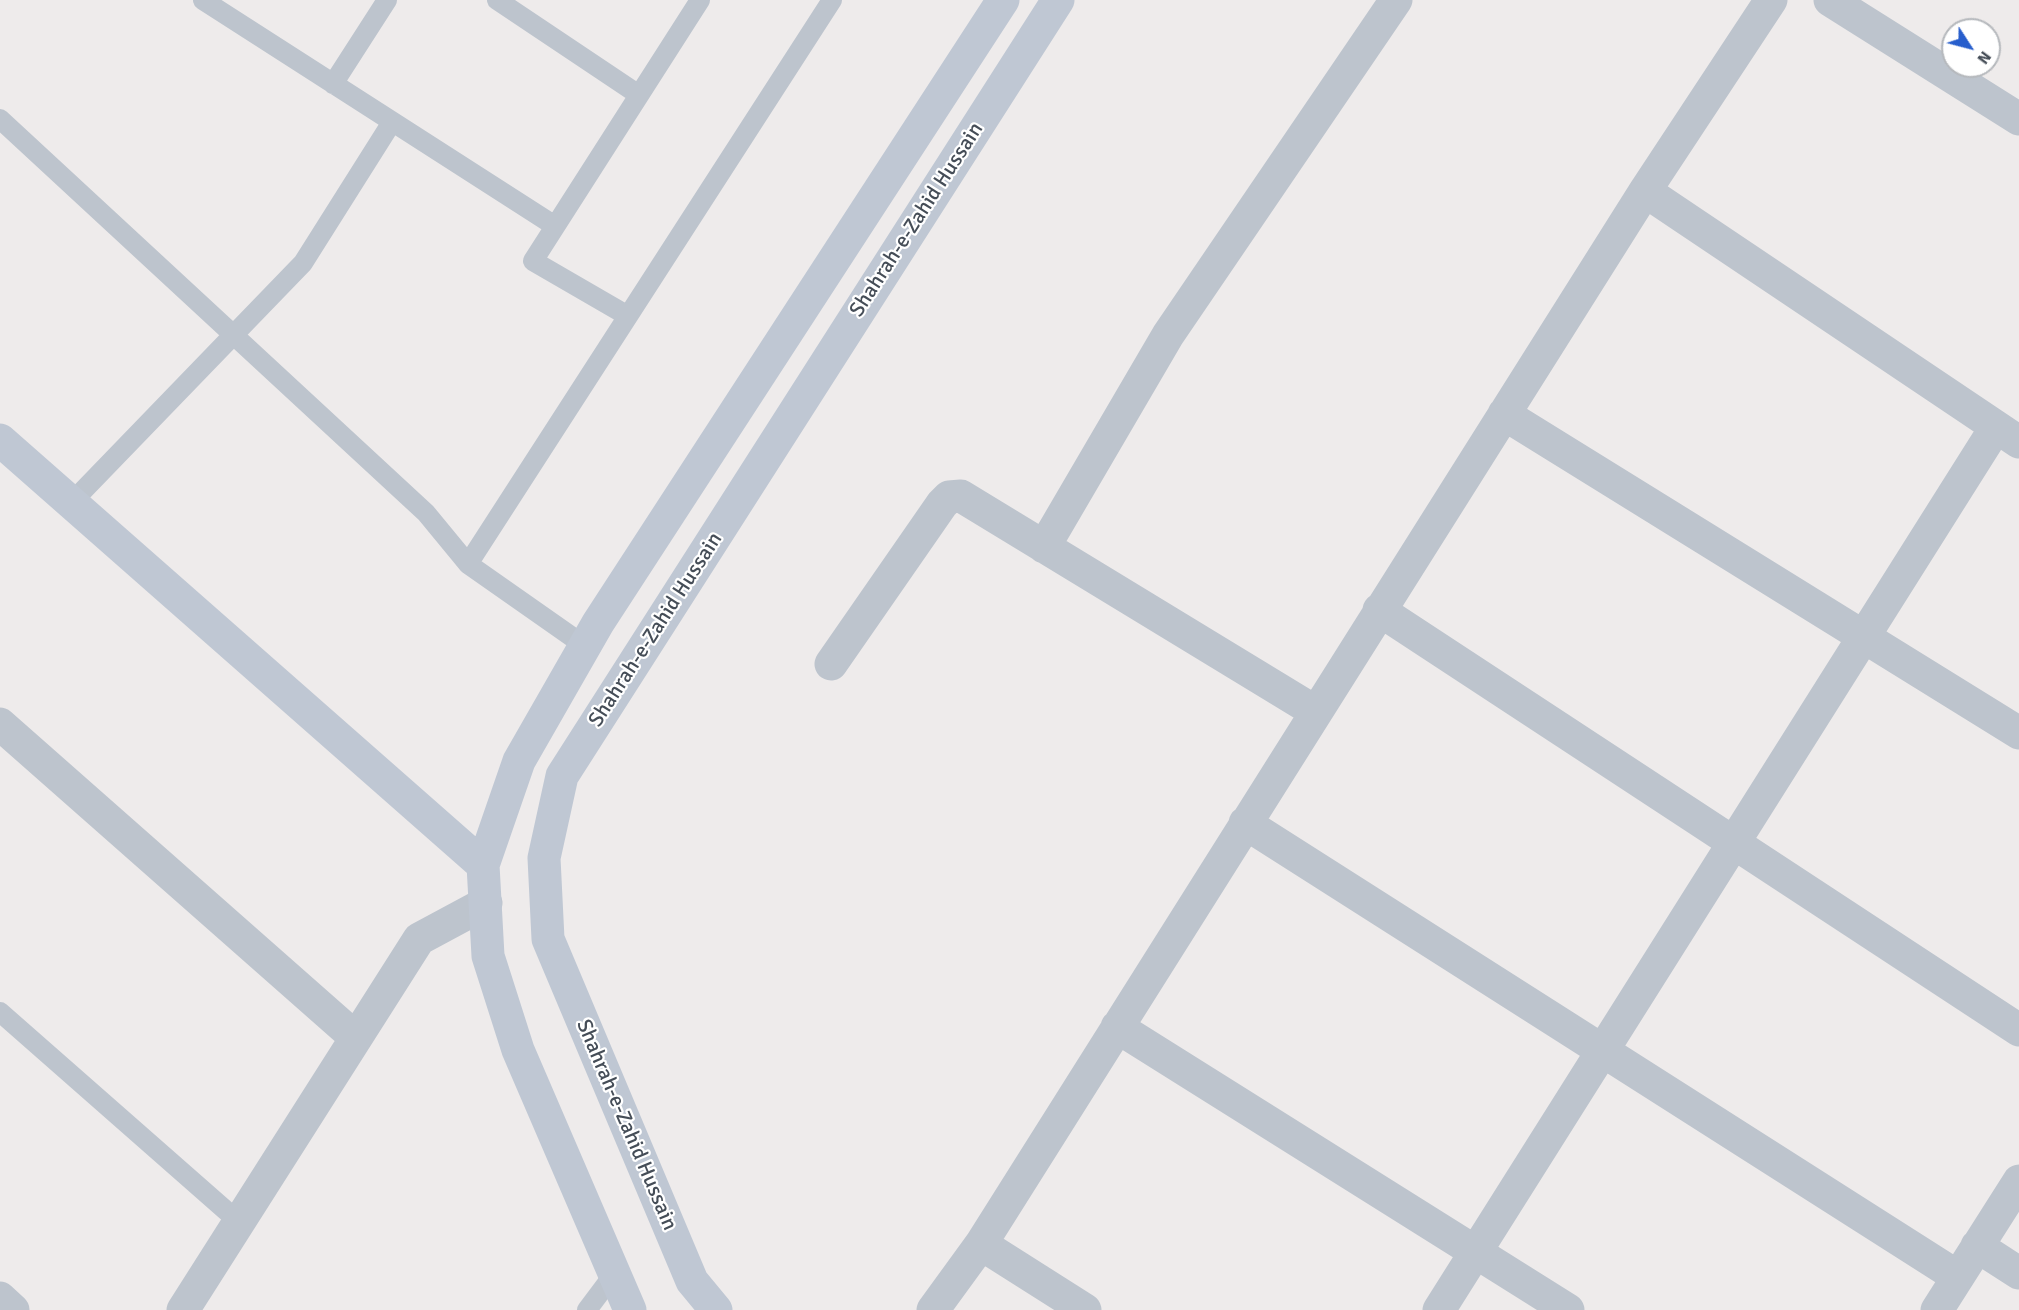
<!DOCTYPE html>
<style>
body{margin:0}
#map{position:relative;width:2019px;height:1310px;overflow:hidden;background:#eeebeb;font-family:Signika,sans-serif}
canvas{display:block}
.north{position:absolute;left:1941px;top:18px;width:60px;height:60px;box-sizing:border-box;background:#fff;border:2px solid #b5b8bc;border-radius:50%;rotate:126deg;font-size:16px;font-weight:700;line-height:24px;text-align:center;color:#454d57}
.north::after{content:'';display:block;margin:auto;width:21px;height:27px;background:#275ecc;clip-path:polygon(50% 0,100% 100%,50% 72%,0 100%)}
</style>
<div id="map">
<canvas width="2019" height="1310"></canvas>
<div class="north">N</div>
</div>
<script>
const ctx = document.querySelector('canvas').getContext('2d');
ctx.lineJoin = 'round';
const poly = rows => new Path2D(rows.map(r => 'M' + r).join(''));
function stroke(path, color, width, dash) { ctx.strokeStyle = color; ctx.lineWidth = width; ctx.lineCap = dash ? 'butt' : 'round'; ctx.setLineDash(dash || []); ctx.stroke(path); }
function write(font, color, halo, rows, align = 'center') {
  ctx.font = font + ' Signika,sans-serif'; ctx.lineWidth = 4.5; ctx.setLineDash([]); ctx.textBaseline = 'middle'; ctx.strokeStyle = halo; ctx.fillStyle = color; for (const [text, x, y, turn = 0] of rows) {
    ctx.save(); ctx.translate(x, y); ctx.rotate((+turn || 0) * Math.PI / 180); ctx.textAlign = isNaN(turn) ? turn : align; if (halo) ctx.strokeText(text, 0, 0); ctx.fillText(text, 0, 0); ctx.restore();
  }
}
const lane = poly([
 [203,0,555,226],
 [497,0,639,95],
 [333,84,387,0],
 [0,119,426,513,468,564,585,646],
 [628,316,533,261,700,0],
 [71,503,303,263,392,122],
 [468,564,832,0],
 [0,1012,239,1222],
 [587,1310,614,1274]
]);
const street = poly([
 [1830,0,2019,119],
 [1645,191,2019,442],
 [1504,414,2019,733],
 [1044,547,1168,335,1396,0],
 [1379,610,2019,1030],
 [831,664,942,504,949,497,961,496,1316,712],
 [0,724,356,1038],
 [1245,823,1958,1277],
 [1117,1027,1568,1310],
 [981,1244,1085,1310],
 [1977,1246,2019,1273],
 [0,1298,13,1310],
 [183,1310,419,939,486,903],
 [933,1310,981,1244,1645,191,1771,0],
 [1439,1310,1996,427],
 [1937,1310,2019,1181]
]);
const secondary = poly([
 [0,440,483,865],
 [630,1310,518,1050,488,956,483,865,519,761,598,623,1003,0],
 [716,1310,692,1281,548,939,544,858,562,776,1058,0]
]);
const streetNames = [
 ["Shahrah-e-Zahid Hussain",917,220,-57],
 ["Shahrah-e-Zahid Hussain",656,630,-57],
 ["Shahrah-e-Zahid Hussain",626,1125,67]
];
stroke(lane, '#bdc4cd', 20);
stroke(street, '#bdc4cd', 33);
stroke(secondary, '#bfc7d3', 33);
write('21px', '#454d57', '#fff', streetNames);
</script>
